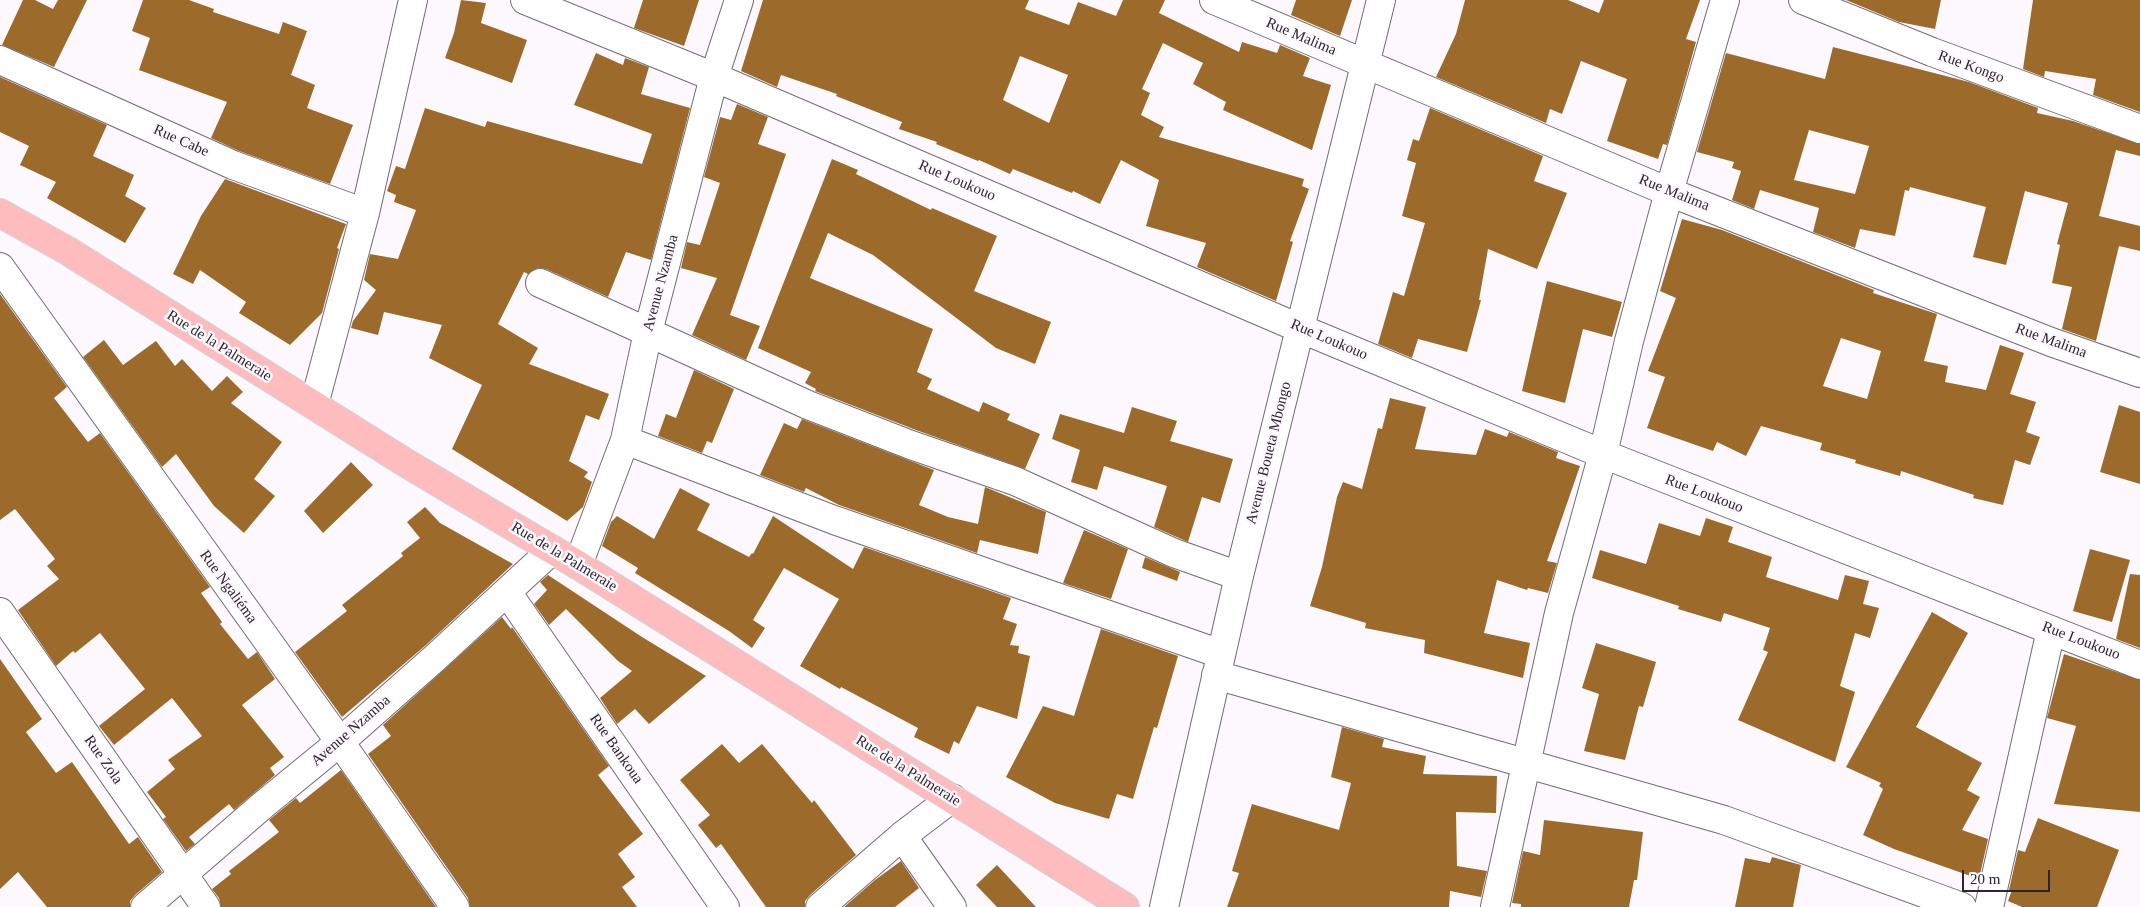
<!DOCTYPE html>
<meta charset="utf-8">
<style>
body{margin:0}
#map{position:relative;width:2140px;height:907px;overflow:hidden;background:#fcf8fe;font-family:"Times New Roman",serif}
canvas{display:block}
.scale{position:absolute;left:1962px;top:870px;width:88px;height:22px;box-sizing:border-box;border:2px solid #2a272b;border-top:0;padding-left:6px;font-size:15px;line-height:18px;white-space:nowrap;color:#2a272b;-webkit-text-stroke:4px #fcf8fe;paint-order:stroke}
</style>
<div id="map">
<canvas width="2140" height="907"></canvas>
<div class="scale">20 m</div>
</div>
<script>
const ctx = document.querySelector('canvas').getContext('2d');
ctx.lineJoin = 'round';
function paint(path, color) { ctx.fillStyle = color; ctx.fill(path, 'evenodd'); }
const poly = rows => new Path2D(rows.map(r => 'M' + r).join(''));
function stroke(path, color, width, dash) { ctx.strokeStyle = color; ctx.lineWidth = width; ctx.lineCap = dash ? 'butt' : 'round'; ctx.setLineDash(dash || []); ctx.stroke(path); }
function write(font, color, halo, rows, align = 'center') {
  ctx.font = font + ' "Times New Roman",serif'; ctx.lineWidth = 5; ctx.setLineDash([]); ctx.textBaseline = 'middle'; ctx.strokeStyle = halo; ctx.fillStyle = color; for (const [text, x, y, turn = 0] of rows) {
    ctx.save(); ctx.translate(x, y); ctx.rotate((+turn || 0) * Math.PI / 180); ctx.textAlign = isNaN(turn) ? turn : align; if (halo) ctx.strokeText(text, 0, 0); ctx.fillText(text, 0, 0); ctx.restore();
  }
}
const building = poly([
 [23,0,35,0,53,9,58,0,87,0,54,67,2,45],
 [143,0,189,0,214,9,213,12,279,34,283,22,307,31,291,75,315,85,307,108,353,125,330,184,239,151,211,138,227,102,139,70,150,38,132,31],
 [461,0,486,3,481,23,527,40,512,83,445,58,454,33],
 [643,0,699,0,684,46,634,28],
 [763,0,1029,0,1025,9,1069,25,1078,2,1116,16,1123,0,1165,0,1159,13,1239,52,1242,42,1277,53,1280,45,1310,58,1303,76,1331,85,1312,150,1223,110,1226,102,1193,84,1203,63,1163,43,1142,89,1150,93,1141,115,1164,127,1159,137,1304,179,1302,186,1309,189,1290,241,1293,242,1276,301,1197,267,1206,243,1146,226,1159,180,1121,160,1100,204,1073,191,1072,193,1013,169,1010,174,979,160,978,161,936,144,937,142,899,129,902,122,836,96,837,94,781,75,777,87,741,71],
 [1020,56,1068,75,1049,123,1003,100],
 [1296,0,1352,0,1340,36,1291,15],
 [1465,0,1568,0,1599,13,1604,0,1700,0,1686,39,1696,42,1667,145,1663,144,1658,159,1607,141,1627,79,1581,61,1562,114,1550,109,1546,123,1436,77,1456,34],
 [1846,0,1941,0,1935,29,1899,22],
 [2033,0,2140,0,2140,112,2093,95,2096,79,2045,71,2044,77,2023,69],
 [1833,47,1969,82,2038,108,2037,113,2073,121,2140,144,2140,156,2116,150,2099,216,2140,226,2140,251,2119,246,2096,341,2062,329,2072,287,2052,283,2060,245,2057,244,2068,203,2025,191,2006,265,1973,257,1986,207,1910,187,1909,191,1905,190,1895,236,1860,229,1855,248,1813,232,1819,208,1760,190,1754,209,1732,200,1741,171,1732,168,1734,162,1697,152,1726,53,1825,79],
 [1809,130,1869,146,1855,194,1794,180],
 [596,53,623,65,625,58,649,67,641,94,690,108,651,260,626,252,608,297,546,269,538,268,528,274,524,272,498,324,538,348,529,364,609,394,599,420,586,415,569,461,588,472,584,477,592,482,583,507,567,521,452,449,482,385,429,358,442,325,384,312,378,335,351,328,353,321,376,290,364,280,370,254,398,259,416,210,394,202,396,195,387,191,396,166,405,169,425,108,485,127,487,121,642,164,652,134,574,105],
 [0,77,107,125,93,156,134,175,125,196,146,208,125,243,47,198,56,182,20,165,29,146,0,132],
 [737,104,768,117,758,144,786,154,730,315,760,326,746,360,692,335,717,278,681,268,687,242,700,245,720,183,704,177,720,117,731,120],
 [1430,108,1543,156,1534,181,1567,193,1537,269,1488,249,1479,300,1481,300,1467,352,1418,339,1412,358,1378,344,1393,292,1404,296,1425,223,1402,216,1416,163,1407,160,1413,139,1419,141],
 [832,159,858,170,856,174,931,210,932,208,997,236,974,291,1051,322,1035,364,996,348,873,255,828,233,810,278,933,329,917,372,932,379,927,389,979,412,983,402,1010,414,1007,420,1040,434,1025,469,916,430,815,391,816,389,805,383,811,372,758,348],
 [225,179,346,224,337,248,339,249,322,313,290,345,239,313,246,302,200,270,193,284,173,274,201,216],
 [1682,219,1722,230,1874,290,1873,293,1937,314,1924,361,1948,366,1945,382,1986,390,2000,345,2024,353,2010,394,2036,402,2026,432,2040,437,2030,465,2015,460,2003,505,1973,498,1974,495,1901,471,1900,476,1855,463,1856,460,1820,450,1822,443,1761,426,1746,456,1717,442,1713,451,1647,428,1665,377,1648,371,1676,298,1660,291],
 [1841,338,1881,351,1867,399,1823,386],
 [1547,281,1622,302,1612,337,1583,329,1565,403,1522,391],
 [0,294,67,387,54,398,88,442,100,433,210,587,201,593,222,622,220,624,248,659,257,652,275,679,242,705,284,757,270,768,275,775,234,810,229,804,189,837,195,844,186,851,163,819,166,817,147,792,175,769,168,760,202,736,172,698,114,745,99,726,145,689,100,633,75,653,73,651,56,666,18,610,59,579,47,566,55,559,15,509,0,520],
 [104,340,123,365,156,341,175,366,182,359,212,391,227,376,243,392,231,403,282,442,254,479,275,496,244,533,214,506,176,454,162,467,83,357],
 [694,370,734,389,712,443,707,441,702,453,658,436,666,414,676,418],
 [1390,398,1426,407,1415,449,1476,455,1485,429,1507,437,1509,432,1558,452,1556,458,1580,466,1547,561,1557,563,1548,593,1528,588,1527,590,1497,580,1484,633,1530,643,1523,678,1424,653,1425,640,1365,628,1366,623,1310,606,1322,567,1337,497,1343,482,1362,489,1378,428,1382,429],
 [2119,405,2140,412,2140,484,2100,472],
 [1132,407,1177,421,1170,441,1233,459,1220,503,1202,497,1188,542,1154,527,1167,486,1104,466,1097,490,1071,482,1080,450,1052,439,1060,414,1124,433],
 [802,419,934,470,919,505,948,517,978,524,985,487,1046,512,1038,554,980,540,977,553,839,505,806,488,804,492,760,475,784,423,797,429],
 [351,462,373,485,323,533,304,511],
 [680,488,710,504,697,530,749,557,752,553,753,554,773,516,853,569,864,547,1011,598,1003,619,1017,624,1010,645,1019,646,1018,653,1030,656,1017,719,977,706,959,744,954,741,949,754,914,737,918,728,841,687,840,689,800,666,839,599,784,568,753,620,765,628,752,648,729,631,635,573,638,568,602,546,611,522,617,516,654,539],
 [425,507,440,523,513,564,426,645,342,717,295,652,347,611,342,605,403,556,401,553,420,538,407,522],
 [1706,518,1733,527,1728,542,1772,557,1766,577,1838,600,1845,575,1869,581,1863,604,1879,608,1870,638,1855,633,1840,686,1855,692,1835,762,1738,720,1768,652,1763,650,1770,628,1724,613,1721,622,1678,609,1679,606,1592,578,1600,550,1646,564,1659,523,1700,536],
 [1084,530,1128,549,1111,599,1063,583],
 [2090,549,2130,560,2112,622,2073,611],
 [1145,557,1180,572,1177,581,1142,568],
 [2130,574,2140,575,2140,648,2116,639],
 [548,575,642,637,706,676,649,724,635,709,617,724,600,698,632,671,618,661,566,609,549,625,534,604,547,590,540,582],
 [1932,612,1968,633,1916,727,1982,763,1967,790,1980,797,1962,830,1988,839,1979,879,1894,849,1863,835,1883,789,1879,786,1881,783,1846,767],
 [502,617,511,629,512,627,609,766,598,775,643,834,618,854,635,877,622,887,637,907,470,907,468,898,368,754,391,736,383,725],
 [1101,629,1178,656,1157,728,1154,727,1133,799,1117,794,1109,819,1055,803,1006,777,1043,706,1074,716],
 [1596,643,1656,662,1643,707,1639,706,1625,760,1584,751,1599,694,1582,688],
 [2064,654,2140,680,2140,812,2054,804,2076,726,2047,718],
 [0,659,42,719,26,732,56,773,72,762,129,844,138,837,162,872,135,895,130,901,130,907,47,907,18,872,0,889],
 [1342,727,1384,739,1382,747,1426,756,1423,774,1497,776,1496,813,1456,812,1457,866,1487,871,1481,897,1450,891,1449,907,1227,907,1239,873,1232,871,1252,804,1339,830,1351,783,1331,777],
 [722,744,739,763,762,744,812,803,814,800,856,855,810,895,805,901,805,907,766,907,721,844,716,848,698,825,710,815,680,780],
 [341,770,436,907,221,907,219,898,212,889,231,874,229,871,279,832,269,820,296,798,300,803],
 [2038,818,2119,850,2097,907,2022,907,2008,901,2012,890,2009,890,2018,850,2025,852],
 [1544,820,1643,832,1637,880,1634,880,1629,907,1521,907,1521,904,1512,903,1523,851,1540,855],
 [1772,857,1801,865,1793,907,1735,907,1745,858,1770,863],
 [901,861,919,888,895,907,844,907,875,880],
 [997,865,1036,907,997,907,976,885]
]);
const minor = poly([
 [525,0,714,77,1299,328,1603,454,2140,665],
 [1214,0,1669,192,2051,342,2140,373],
 [1803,0,1932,52,2140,129],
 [0,60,233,165,365,213],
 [0,267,340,742,455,907],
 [540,283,808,405,911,445,1015,481,1174,553,1239,576],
 [314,405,365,213,413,0],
 [625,440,834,520,1221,654],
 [578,565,625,440,648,332,714,77,739,0],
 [507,592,725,907],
 [0,612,206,907],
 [1216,675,1724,820,1962,907],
 [902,836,952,907],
 [145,907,263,805,340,742,436,657,552,550],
 [820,907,902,836,952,798],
 [1164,907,1239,576,1381,0],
 [1495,907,1559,613,1603,454,1629,341,1669,192,1725,0],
 [1989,907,2051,630]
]);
const major = poly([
 [0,213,68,251,406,463,578,565,1125,907]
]);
const streetNames = [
 ["Rue Malima",1301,37,23],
 ["Rue Kongo",1971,67,20],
 ["Rue Cabe",181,141,24],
 ["Rue Loukouo",957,181,23],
 ["Rue Malima",1674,193,22],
 ["Avenue Nzamba",661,283,-75],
 ["Rue Loukouo",1329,340,23],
 ["Rue Malima",2051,341,20],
 ["Rue de la Palmeraie",219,346,32],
 ["Avenue Boueta Mbongo",1269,453,-76],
 ["Rue Loukouo",1704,494,21],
 ["Rue de la Palmeraie",564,557,31],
 ["Rue Ngaliéma",228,587,54],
 ["Rue Loukouo",2081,641,21],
 ["Avenue Nzamba",351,731,-41],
 ["Rue Bankoua",616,749,55],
 ["Rue Zola",103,760,55],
 ["Rue de la Palmeraie",908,771,32]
];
paint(building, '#9c6b2b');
stroke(minor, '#726c76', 30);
stroke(major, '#d4d4d5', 30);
stroke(minor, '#fff', 28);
stroke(major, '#febcbf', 28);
write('15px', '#2a272b', '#fcf8fe', streetNames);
</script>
